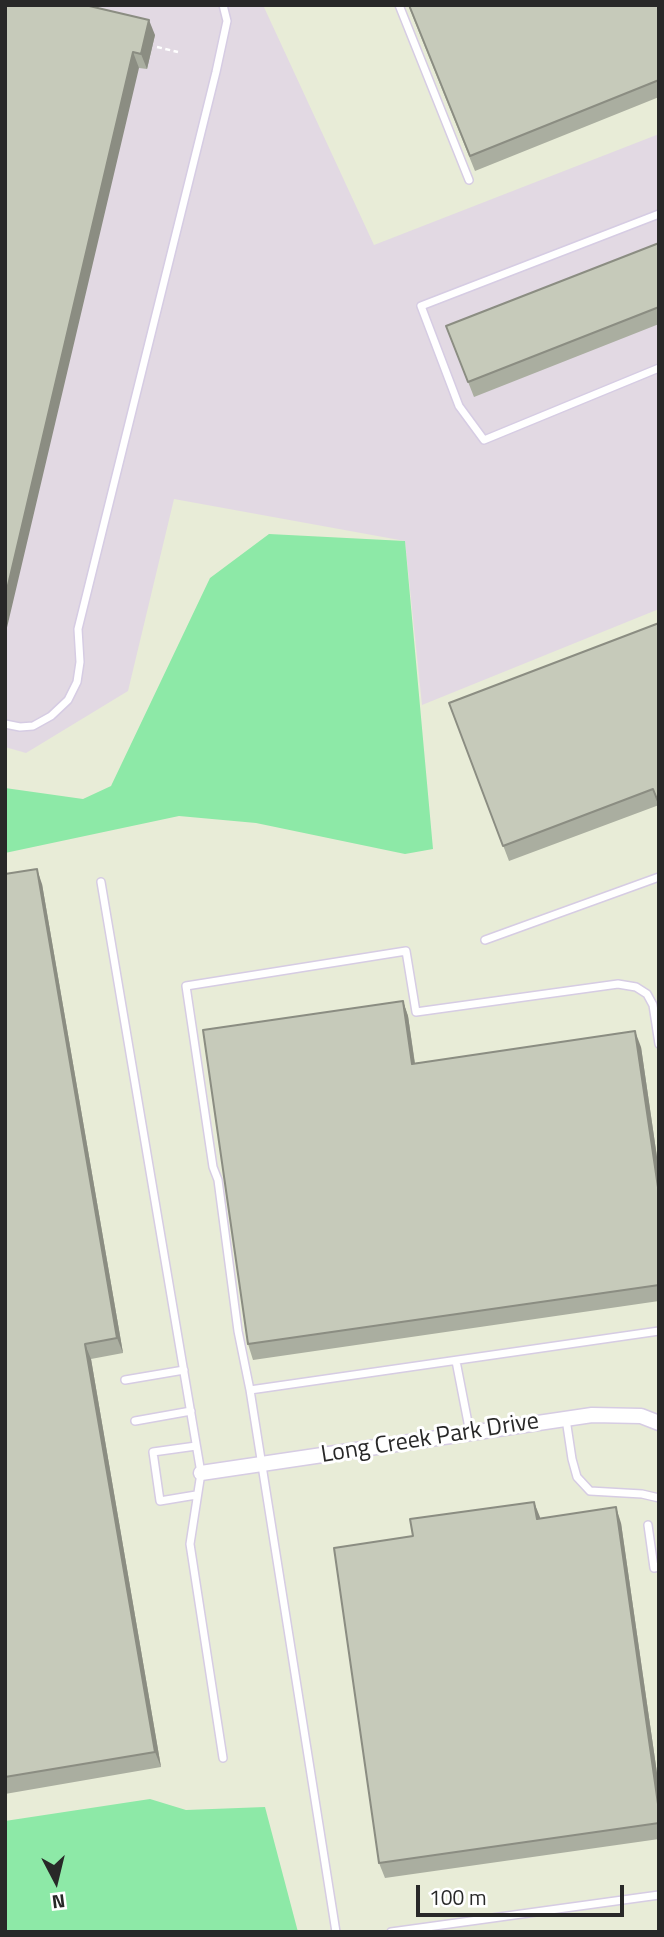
<!DOCTYPE html>
<style>
body{margin:0}
#map{position:relative;width:664px;height:1937px;overflow:hidden;background:#e8ecd7;font-family:"Titillium Web",sans-serif}
canvas{display:block}
.frame{position:absolute;inset:0;border:7px solid #282828;pointer-events:none}
.north{position:absolute;left:21px;top:1846px;width:70px;height:70px;-webkit-text-stroke:5px #fff;paint-order:stroke;rotate:173deg;font-size:19px;font-weight:700;line-height:28px;text-align:center;color:#282828}
.north::after{content:'';display:block;margin:auto;width:24px;height:32px;background:#282828;clip-path:polygon(50% 0,100% 100%,50% 72%,0 100%)}
.scale{position:absolute;left:416px;top:1885px;width:208px;height:32px;box-sizing:border-box;border:4px solid #282828;border-top:0;padding-left:9px;font-size:21px;line-height:24px;white-space:nowrap;color:#282828;-webkit-text-stroke:5px #fff;paint-order:stroke}
</style>
<div id="map">
<canvas width="664" height="1937"></canvas>
<div class="frame"></div>
<div class="north">N</div>
<div class="scale">100 m</div>
</div>
<script>
const ctx = document.querySelector('canvas').getContext('2d');
ctx.lineJoin = 'round';
function paint(path, color) { ctx.fillStyle = color; ctx.fill(path, 'evenodd'); }
const poly = rows => new Path2D(rows.map(r => 'M' + r).join(''));
function stroke(path, color, width, dash) { ctx.strokeStyle = color; ctx.lineWidth = width; ctx.lineCap = dash ? 'butt' : 'round'; ctx.setLineDash(dash || []); ctx.stroke(path); }
function write(font, color, halo, rows, align = 'center') {
  ctx.font = font + ' "Titillium Web",sans-serif'; ctx.lineWidth = 6; ctx.setLineDash([]); ctx.textBaseline = 'middle'; ctx.strokeStyle = halo; ctx.fillStyle = color; for (const [text, x, y, turn = 0] of rows) {
    ctx.save(); ctx.translate(x, y); ctx.rotate((+turn || 0) * Math.PI / 180); ctx.textAlign = isNaN(turn) ? turn : align; if (halo) ctx.strokeText(text, 0, 0); ctx.fillText(text, 0, 0); ctx.restore();
  }
}
const industrial = poly([
 [5,5,263,5,374,245,659,134,659,609,422,705,405,541,174,499,128,691,26,753,5,747]
]);
const green = poly([
 [269,534,405,541,433,849,405,854,256,823,179,816,5,853,5,788,83,799,111,786,210,578],
 [150,1799,186,1810,265,1807,298,1932,5,1932,5,1821]
]);
const path = poly([
 [157,47,178,52]
]);
const service = poly([
 [399,5,469,180],
 [659,214,421,306,459,406,484,440,659,368],
 [5,724,20,727,33,726,51,716,68,700,77,682,80,662,78,629,216,72,227,21,223,5],
 [101,882,201,1473,190,1544,223,1758],
 [485,940,659,877],
 [456,1361,470,1433],
 [125,1380,184,1370],
 [250,1390,238,1331,218,1180,213,1167,186,986,406,951,416,1012,618,984,636,987,647,994,653,1005,659,1044],
 [566,1419,572,1459,577,1477,590,1491,642,1494,659,1498],
 [135,1421,191,1411],
 [196,1495,160,1501,153,1452,196,1446],
 [648,1525,654,1568,659,1567],
 [336,1932,250,1390,659,1331],
 [391,1932,659,1895]
]);
const minor = poly([
 [201,1473,592,1415,641,1416,659,1423]
]);
const wall = poly([
 [5,5,155,35,147,69,139,68],
 [408,5,659,5,659,97,475,171],
 [659,243,659,324,474,397,446,326],
 [659,623,659,805,509,861,449,703],
 [5,874,42,884,123,1353,91,1359,161,1767,5,1794],
 [403,1001,408,1016,415,1063,641,1047,659,1171,659,1301,253,1360,248,1344],
 [540,1518,621,1523,659,1787,659,1839,385,1878,379,1863]
]);
const shadedWall = poly([
 [149,20,155,35,147,69,141,54],
 [133,52,139,68,5,636,5,598],
 [37,869,42,884,123,1353,117,1338],
 [403,1001,408,1016,417,1079,412,1064],
 [635,1031,641,1047,659,1171,659,1194],
 [85,1344,91,1359,161,1767,155,1752],
 [534,1502,540,1517,542,1534,537,1519],
 [616,1507,621,1523,659,1787,659,1811]
]);
const building = poly([
 [5,5,85,5,149,20,141,54,133,52,5,598,5,5],
 [409,5,659,5,659,80,470,156,409,5],
 [659,243,659,307,468,382,446,326,659,243],
 [659,623,659,804,653,789,503,846,449,703,659,623],
 [37,869,117,1338,85,1344,155,1752,5,1777,5,874,37,869],
 [403,1001,412,1064,635,1031,659,1194,659,1285,248,1344,203,1030,403,1001],
 [534,1502,537,1519,616,1507,659,1811,659,1823,379,1863,334,1548,413,1536,410,1519,534,1502]
]);
const streetNames = [
 ["Long Creek Park Drive",430,1439,-9]
];
paint(industrial, '#e2d9e3');
paint(green, '#8de9a7');
stroke(service, '#d6cce3', 10);
stroke(minor, '#d6cce3', 17);
stroke(path, '#fff', 2.5, [5, 3.5]);
stroke(service, '#fff', 7);
stroke(minor, '#fff', 14);
paint(wall, '#aaaea0');
paint(shadedWall, '#8b8d82');
paint(building, '#c6caba');
stroke(building, '#8b8d82', 2);
write('24px', '#282828', '#fff', streetNames);
</script>
